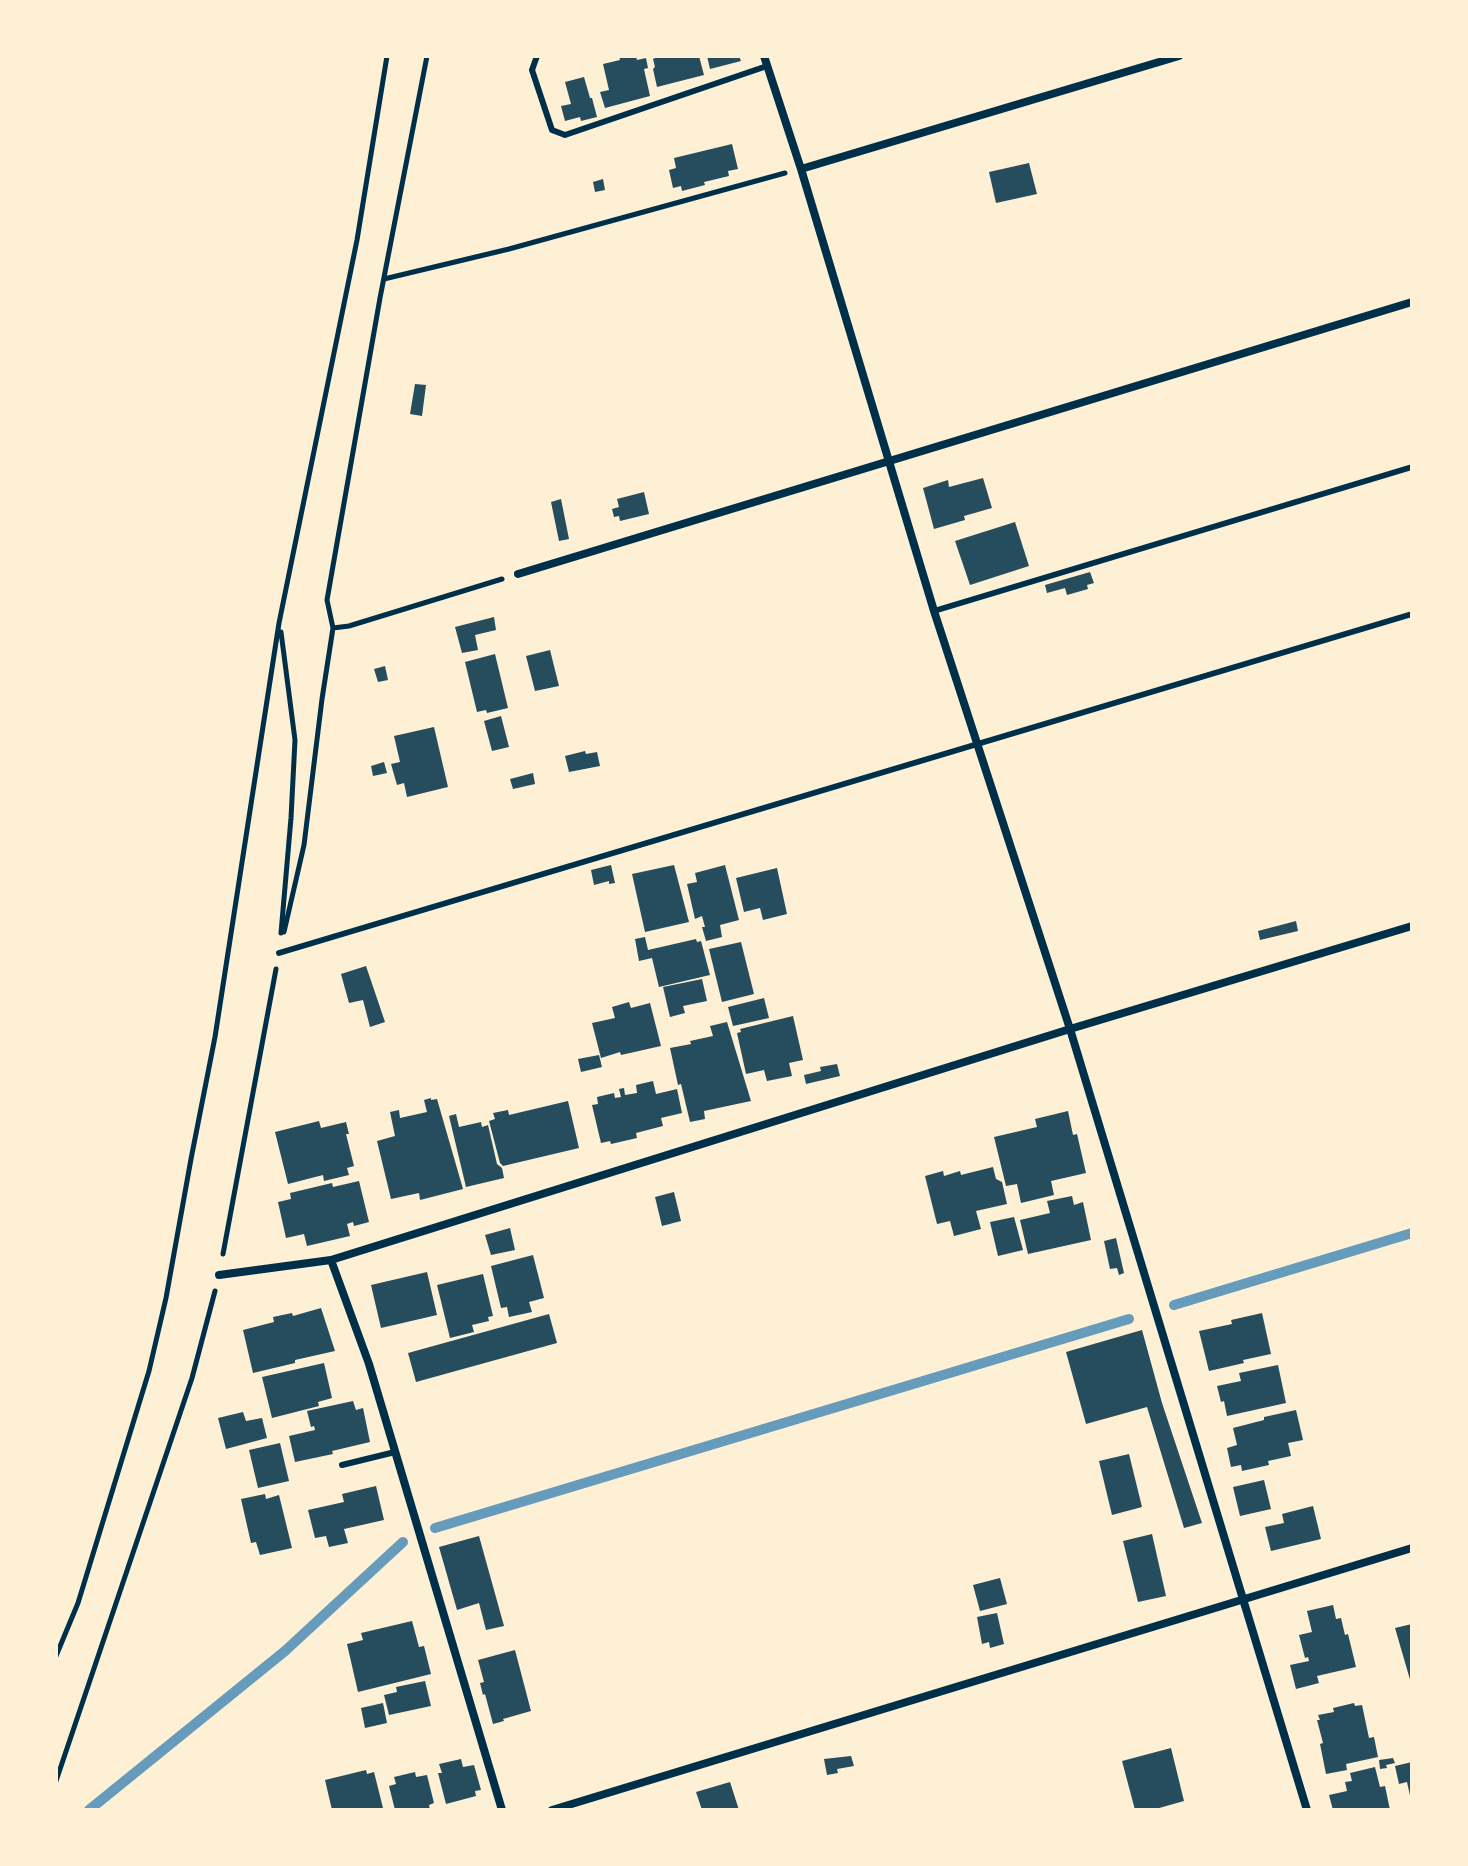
<!DOCTYPE html>
<style>
body{margin:0}
#map{position:relative;width:1468px;height:1866px;overflow:hidden;background:#fdf0d5;font-family:Karla,sans-serif}
canvas{display:block}
.frame{position:absolute;inset:0;border:58px solid #fdf0d5;pointer-events:none}
</style>
<div id="map">
<canvas width="1468" height="1866"></canvas>
<div class="frame"></div>
</div>
<script>
const ctx = document.querySelector('canvas').getContext('2d');
ctx.lineJoin = 'round';
const poly = rows => new Path2D(rows.map(r => 'M' + r).join(''));
function stroke(path, color, width, dash) { ctx.strokeStyle = color; ctx.lineWidth = width; ctx.lineCap = dash ? 'butt' : 'round'; ctx.setLineDash(dash || []); ctx.stroke(path); }
function paint(path, color) { ctx.fillStyle = color; ctx.fill(path, 'evenodd'); }
const stream = poly([
 [1174,1305,1412,1233],
 [435,1528,1129,1319],
 [89,1810,285,1651,403,1542]
]);
const building = poly([
 [619,56,636,56,637,60,646,58,648,68,644,69,650,96,605,108,600,92,609,90,603,64,620,60],
 [659,56,699,56,704,75,657,87,653,69,655,67,653,59],
 [707,56,739,56,741,61,710,69],
 [584,77,590,98,592,98,597,117,581,121,580,117,565,121,561,106,571,104,565,82],
 [732,144,738,169,728,171,729,176,704,182,705,185,682,191,681,186,673,188,669,170,676,168,674,158],
 [1029,163,1037,194,996,203,989,172],
 [603,179,605,190,595,192,593,182],
 [415,384,426,385,422,416,410,414],
 [983,478,992,508,964,516,965,520,934,529,923,488,948,480,949,487],
 [644,492,649,514,620,521,619,516,614,517,612,509,619,507,617,499],
 [561,499,569,539,559,541,551,502],
 [1015,522,1029,566,970,585,955,541],
 [1090,572,1094,583,1087,585,1088,589,1067,595,1065,588,1047,593,1045,585],
 [494,617,496,630,475,635,478,650,462,653,455,627],
 [550,650,559,686,535,691,526,656],
 [495,654,508,708,487,713,486,710,477,712,465,662],
 [385,666,388,680,378,682,374,669],
 [501,716,509,747,492,751,484,721],
 [434,727,448,787,407,797,404,783,397,785,391,764,400,762,394,736],
 [585,751,586,754,597,752,600,766,569,772,565,756],
 [384,762,387,773,373,776,371,766],
 [533,773,535,784,513,789,510,779],
 [611,865,615,883,609,884,609,881,594,885,591,870],
 [674,865,689,922,645,932,632,874],
 [725,865,739,920,720,925,722,937,706,941,702,927,705,927,702,916,695,919,687,884,697,882,695,873],
 [777,868,787,914,763,920,760,908,744,912,736,878],
 [1296,921,1298,931,1260,940,1258,931],
 [645,937,648,950,696,939,697,942,701,941,710,975,659,987,652,958,639,961,635,939],
 [741,942,754,994,722,1002,709,949],
 [366,966,385,1022,370,1027,363,1000,349,1003,341,974],
 [702,979,707,1001,683,1006,685,1013,670,1017,663,987],
 [764,998,769,1018,733,1026,728,1007],
 [629,1002,631,1008,650,1003,661,1046,621,1055,620,1052,601,1058,592,1023,615,1018,612,1007],
 [793,1016,803,1060,789,1063,792,1076,767,1081,764,1070,746,1074,737,1033,741,1032,740,1029],
 [727,1022,751,1101,704,1111,705,1119,690,1122,681,1084,678,1085,670,1048,691,1044,690,1041,713,1036,710,1026],
 [599,1055,602,1067,581,1072,578,1059],
 [837,1064,840,1076,806,1084,804,1075,821,1071,820,1067],
 [653,1081,656,1094,677,1089,682,1113,661,1118,663,1126,636,1133,637,1138,611,1144,610,1141,601,1143,592,1105,598,1104,597,1097,614,1093,615,1098,621,1097,619,1089,624,1088,625,1095,637,1093,636,1085],
 [431,1098,431,1100,437,1099,463,1189,420,1200,419,1193,391,1199,377,1141,395,1136,390,1112,399,1110,400,1118,427,1112,424,1100],
 [568,1101,579,1148,503,1166,500,1163,489,1121,495,1119,493,1113,508,1110,509,1115],
 [1068,1111,1073,1135,1077,1134,1086,1173,1051,1181,1054,1195,1021,1203,1017,1184,1006,1186,994,1137,1037,1127,1035,1119],
 [456,1114,459,1127,481,1122,482,1127,488,1125,497,1164,502,1168,504,1178,466,1187,449,1116],
 [319,1121,321,1128,346,1122,349,1134,346,1134,354,1166,347,1168,349,1175,324,1181,323,1175,288,1184,275,1132],
 [993,1167,996,1179,1002,1182,1007,1204,976,1211,981,1229,954,1236,950,1221,937,1224,925,1176,943,1171,944,1176,960,1171,961,1175],
 [359,1181,369,1222,354,1226,353,1222,347,1224,350,1236,307,1246,304,1234,286,1238,278,1202,291,1199,290,1193,332,1183,333,1187],
 [674,1192,681,1221,662,1226,655,1197],
 [1072,1196,1074,1205,1083,1202,1091,1240,1028,1254,1020,1220,1050,1213,1047,1201],
 [1014,1217,1023,1250,998,1256,990,1222],
 [510,1228,515,1250,491,1255,485,1235],
 [1116,1238,1124,1273,1119,1275,1117,1268,1110,1269,1104,1241],
 [533,1255,544,1298,529,1302,532,1312,509,1317,507,1307,501,1308,491,1266],
 [427,1272,437,1315,381,1328,371,1285],
 [483,1274,493,1316,488,1317,489,1321,472,1325,474,1332,450,1338,437,1285],
 [321,1308,335,1351,295,1360,295,1363,253,1373,243,1330,274,1322,273,1317,292,1313,293,1316],
 [1262,1313,1271,1354,1243,1360,1244,1363,1209,1371,1199,1331,1232,1324,1231,1320],
 [549,1314,557,1343,416,1382,408,1353],
 [1142,1330,1162,1403,1202,1523,1184,1528,1147,1407,1086,1424,1066,1352],
 [324,1363,332,1398,318,1402,319,1406,272,1418,262,1377],
 [1278,1365,1286,1403,1227,1416,1224,1401,1221,1402,1217,1386,1241,1381,1239,1373],
 [353,1401,356,1410,363,1408,370,1442,332,1451,333,1454,295,1462,289,1436,315,1430,314,1426,311,1427,307,1411],
 [1296,1410,1303,1440,1288,1443,1291,1456,1268,1461,1269,1465,1242,1471,1241,1465,1231,1467,1227,1448,1237,1445,1233,1428,1264,1420,1264,1417],
 [243,1412,246,1421,262,1418,267,1438,226,1449,218,1418],
 [280,1443,289,1481,258,1488,249,1450],
 [1129,1454,1142,1507,1112,1515,1099,1461],
 [1264,1480,1271,1509,1240,1516,1233,1487],
 [376,1486,384,1520,344,1529,348,1543,329,1547,326,1536,315,1538,308,1510,344,1502,342,1494],
 [265,1494,266,1499,279,1495,292,1548,260,1555,256,1542,251,1543,241,1499],
 [1313,1506,1321,1539,1271,1551,1265,1527,1284,1523,1282,1514],
 [1152,1534,1166,1596,1138,1602,1123,1541],
 [479,1536,504,1626,486,1630,479,1603,457,1610,439,1547],
 [1000,1578,1007,1604,980,1611,973,1585],
 [1333,1605,1336,1619,1341,1618,1345,1635,1348,1634,1356,1667,1317,1676,1319,1683,1296,1689,1290,1665,1309,1661,1308,1657,1305,1658,1299,1635,1312,1632,1307,1611],
 [997,1613,1004,1644,990,1648,989,1642,982,1644,977,1617],
 [412,1621,419,1647,424,1646,431,1674,358,1692,347,1644,363,1640,361,1633],
 [1412,1624,1412,1683,1411,1683,1395,1628],
 [515,1650,531,1711,503,1719,504,1721,493,1724,485,1694,483,1695,480,1683,484,1682,478,1660],
 [425,1681,431,1706,389,1715,384,1695,397,1692,396,1687],
 [383,1703,387,1723,365,1728,361,1708],
 [1354,1703,1355,1706,1362,1705,1369,1738,1374,1737,1378,1757,1346,1764,1347,1770,1326,1774,1320,1744,1323,1743,1317,1720,1320,1720,1318,1715,1334,1712,1333,1708],
 [1171,1748,1184,1801,1152,1810,1135,1810,1122,1761],
 [851,1756,854,1766,837,1769,838,1773,827,1775,824,1759],
 [1393,1758,1395,1763,1386,1765,1387,1768,1380,1769,1379,1760],
 [461,1759,463,1767,474,1765,481,1790,475,1791,476,1796,446,1804,438,1773,442,1773,439,1764],
 [1412,1762,1412,1800,1411,1800,1407,1782,1399,1784,1395,1766],
 [1375,1767,1380,1787,1385,1786,1390,1810,1333,1810,1329,1795,1347,1791,1345,1782,1352,1781,1350,1773],
 [366,1770,367,1774,374,1772,383,1808,375,1810,332,1810,325,1780],
 [415,1772,416,1777,427,1775,434,1803,429,1805,430,1810,395,1810,389,1786,396,1784,394,1777],
 [730,1782,739,1810,702,1810,696,1792]
]);
const path = poly([
 [384,279,509,249,785,173],
 [333,628,349,626,502,579],
 [281,632,295,740,291,818,281,933],
 [284,932,304,845,322,699,333,628,327,600,380,298,427,56],
 [223,1254,276,969],
 [56,1656,78,1603,149,1371,166,1298,191,1159,215,1037,279,623,357,240,387,56],
 [56,1781,192,1378,215,1291]
]);
const service = poly([
 [537,56,532,70,552,130,565,135,767,66],
 [934,611,1412,467],
 [279,953,1412,614],
 [342,1465,395,1452]
]);
const minor = poly([
 [764,56,801,169,934,611,1070,1029,1307,1810],
 [801,169,1179,56],
 [518,574,1412,302],
 [331,1260,369,1364,502,1810],
 [219,1275,331,1260,1070,1029,1412,926],
 [552,1810,1412,1548]
]);
stroke(stream, '#669bbc', 10);
paint(building, '#264d5e');
stroke(path, '#003049', 5);
stroke(service, '#003049', 6);
stroke(minor, '#003049', 8);
</script>
